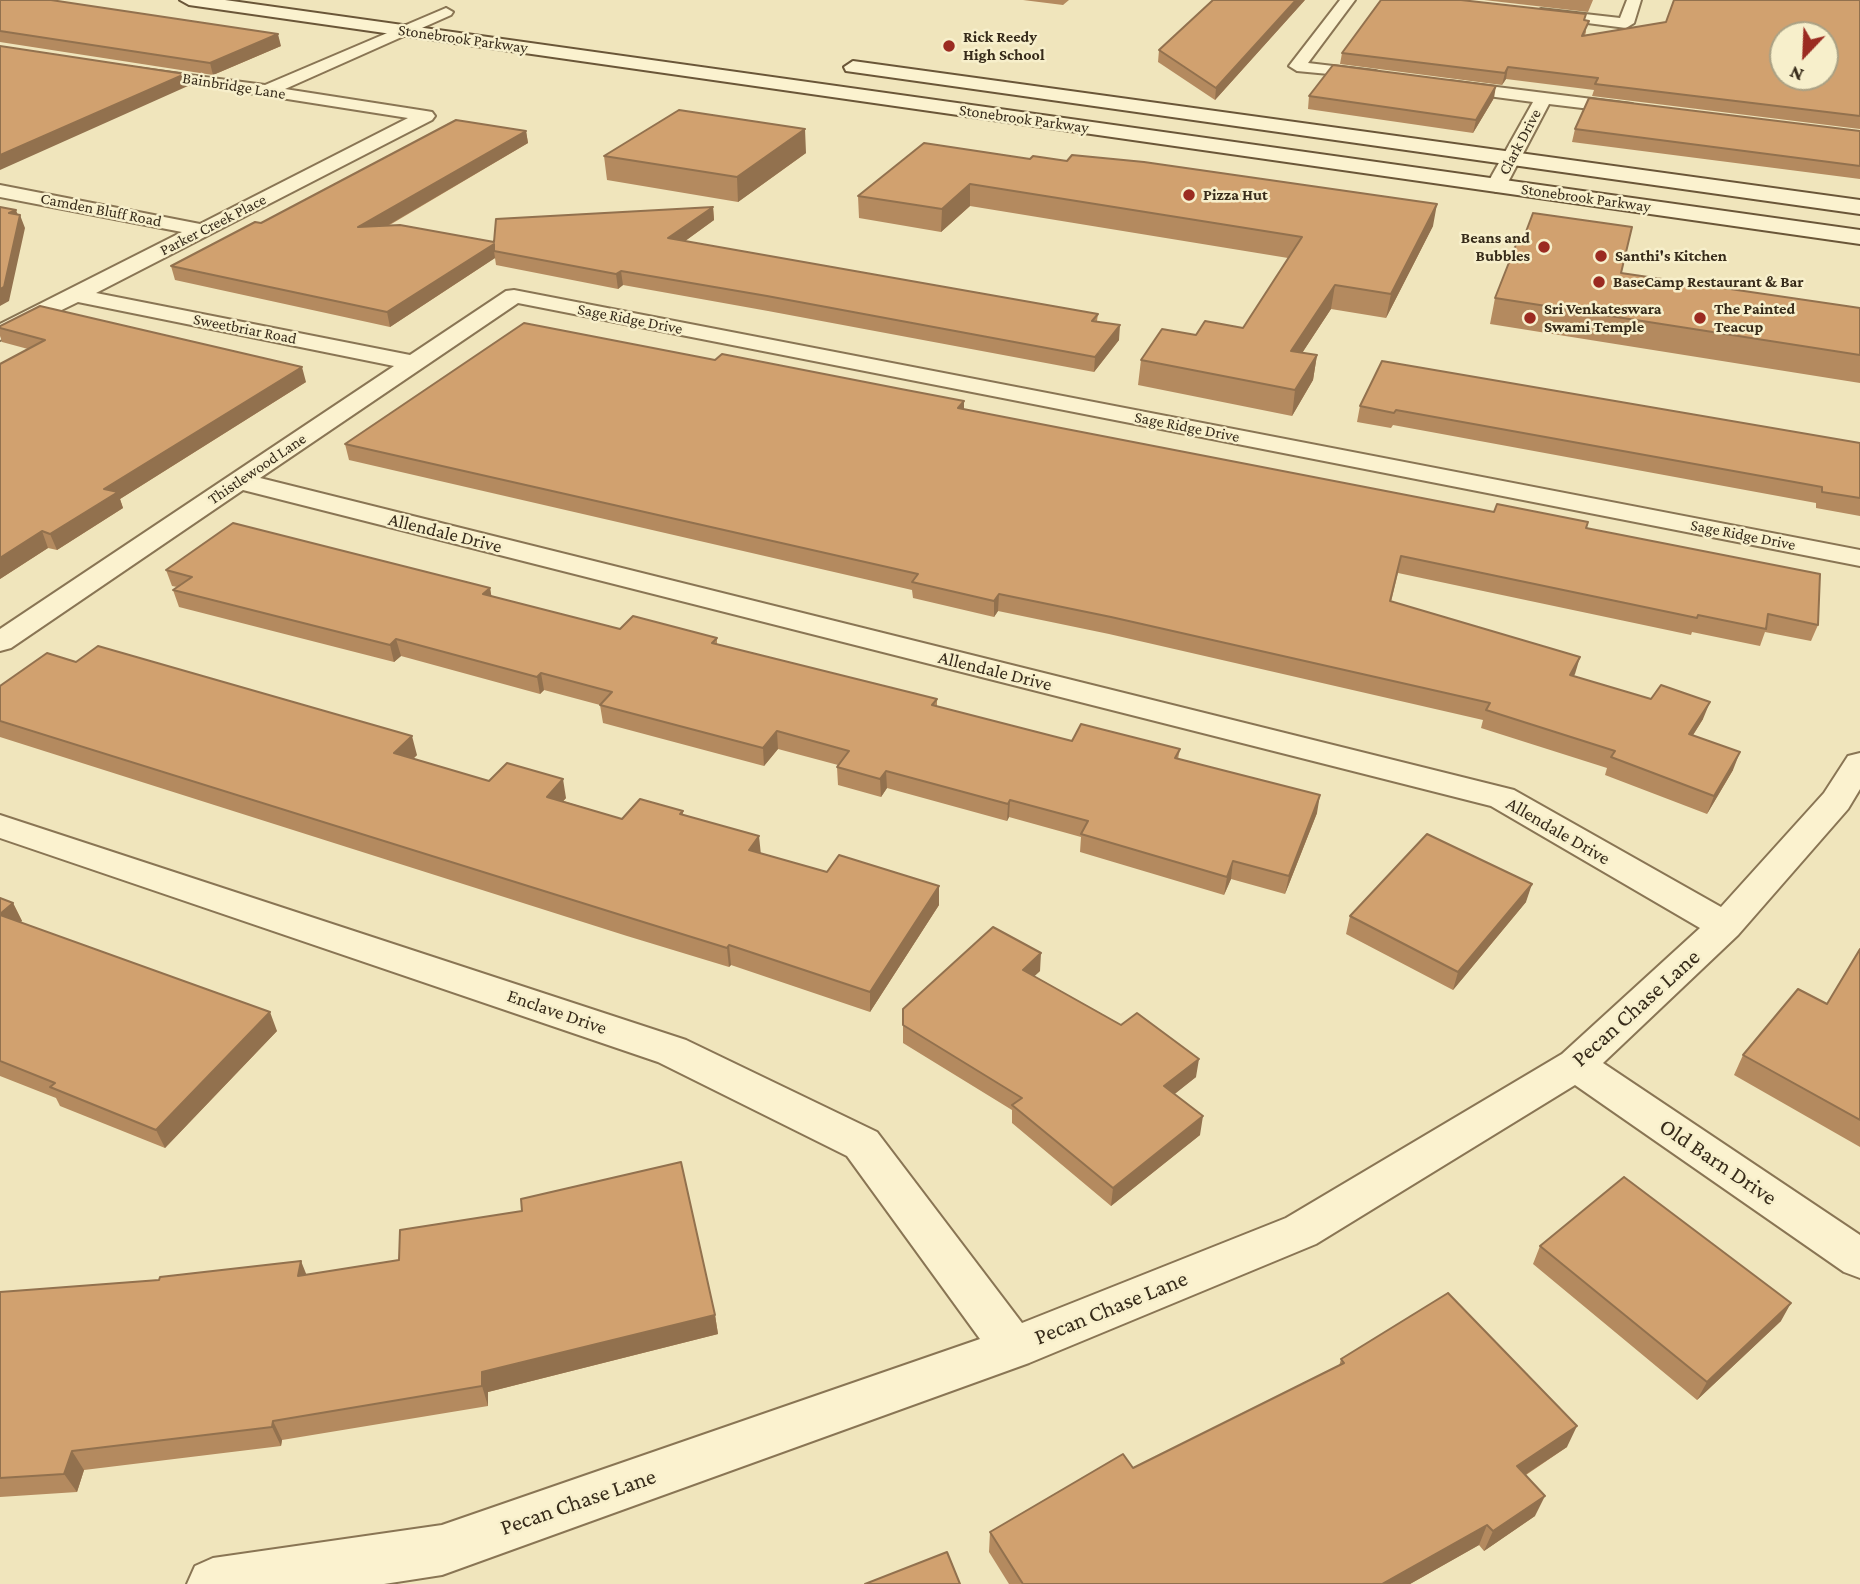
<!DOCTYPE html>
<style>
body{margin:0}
#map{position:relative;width:1860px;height:1584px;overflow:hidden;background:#f0e5bc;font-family:"Crimson Pro",serif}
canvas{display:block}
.north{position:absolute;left:1769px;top:21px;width:70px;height:70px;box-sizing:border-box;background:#f7efcb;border:2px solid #aaa184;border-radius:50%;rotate:203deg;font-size:19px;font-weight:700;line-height:28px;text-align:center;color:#372b1a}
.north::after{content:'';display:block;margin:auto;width:24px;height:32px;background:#9b2b21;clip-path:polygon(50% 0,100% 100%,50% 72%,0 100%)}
</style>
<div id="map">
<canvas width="1860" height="1584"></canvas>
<div class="north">N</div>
</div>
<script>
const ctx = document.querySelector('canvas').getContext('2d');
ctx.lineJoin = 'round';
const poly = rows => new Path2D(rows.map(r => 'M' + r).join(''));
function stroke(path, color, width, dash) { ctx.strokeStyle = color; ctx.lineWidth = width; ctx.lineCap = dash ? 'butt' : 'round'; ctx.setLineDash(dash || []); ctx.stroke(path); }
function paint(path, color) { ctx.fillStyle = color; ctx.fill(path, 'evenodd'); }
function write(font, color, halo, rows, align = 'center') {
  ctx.font = font + ' "Crimson Pro",serif'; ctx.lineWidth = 5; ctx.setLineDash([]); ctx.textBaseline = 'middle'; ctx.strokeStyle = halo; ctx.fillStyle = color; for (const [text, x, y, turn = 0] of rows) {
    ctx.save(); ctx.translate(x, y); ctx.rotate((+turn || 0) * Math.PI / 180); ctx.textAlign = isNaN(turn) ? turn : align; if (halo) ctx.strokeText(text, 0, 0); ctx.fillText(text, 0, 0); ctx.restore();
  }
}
const street = poly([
 [1340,0,1355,0,1308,63,1375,71,1381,73,1381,79,1297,71,1289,66,1340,0],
 [1627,0,1641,0,1634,23,1626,28,1541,17,1534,13,1541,9,1620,18,1627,0],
 [446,8,453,12,451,15,285,89,426,111,432,112,435,116,432,120,96,293,410,355,506,291,514,290,1860,550,1860,566,518,303,260,478,1514,790,1721,907,1824,793,1848,756,1860,753,1860,789,1848,809,1738,935,1603,1063,1860,1235,1860,1278,1844,1272,1575,1085,1316,1244,1029,1363,442,1575,384,1584,187,1584,195,1566,213,1558,442,1525,980,1339,847,1156,658,1062,0,838,0,815,686,1040,877,1132,1022,1323,1286,1218,1562,1054,1700,928,1491,806,243,490,11,648,0,651,0,629,394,366,78,302,0,340,0,324,182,232,0,197,0,185,200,224,408,118,141,76,135,74,135,68,265,85,446,8],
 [1449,81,1632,104,1641,109,1632,114,1549,104,1506,186,1496,192,1486,186,1533,102,1443,90,1443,82,1449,81]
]);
const secondary = poly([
 [180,0,225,0,1860,230,1860,244,189,5,180,0],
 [853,61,1860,200,1860,214,846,71,844,67,853,61]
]);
const wall = poly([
 [0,0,281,46,213,75,0,42],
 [1023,0,1069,0,1063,5],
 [1305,0,1215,100,1158,62,1159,50],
 [1484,0,1593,0,1588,12],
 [1860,0,1860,129,1592,96,1594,90,1506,79,1502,85,1340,64,1342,53,1584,20,1586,32,1585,35],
 [1309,96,1494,98,1473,133,1308,109],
 [1575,129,1860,131,1860,179,1572,142],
 [526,131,528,143,388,226,494,242,713,207,714,220,685,241,1098,314,1097,321,1119,340,1094,372,768,311,623,285,618,289,496,265,495,258,390,327,175,280,171,266,261,223],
 [924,143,1433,226,1386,318,1331,309,1302,353,1317,355,1313,380,1292,416,1138,385,1141,360,1243,328,1288,258,970,206,941,232,859,218,858,196],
 [806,153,738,202,607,180,604,156],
 [1621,273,1860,308,1860,383,1490,324,1495,298],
 [0,326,306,382,120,499,123,508,57,550,48,548,0,579,28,349,2,342,0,336],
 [715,360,964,401,964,409,1494,512,1586,528,1818,625,1811,641,1765,632,1760,646,1692,632,1691,635,1398,573,1391,602,1574,676,1703,719,1693,735,1733,770,1707,814,1605,775,1607,768,1481,728,1483,720,1109,634,998,611,994,617,913,598,912,590,349,460,345,444],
 [1360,406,1860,443,1860,516,1816,508,1816,503,1393,425,1391,428,1357,422],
 [166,570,490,588,491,596,620,629,717,638,717,645,937,699,937,706,1072,741,1180,749,1178,759,1317,813,1285,894,1231,879,1224,895,1080,852,1081,837,1009,817,1007,821,887,788,881,797,838,785,837,767,838,765,778,749,764,766,603,723,600,705,544,690,540,694,401,656,394,662,179,607,173,590,177,587,172,586],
 [76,662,417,755,413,759,489,781,566,798,563,801,622,819,683,811,683,815,760,853,827,872,939,886,939,905,870,1012,731,965,729,967,627,936,0,737,0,686],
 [0,898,13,903,22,921,20,922,277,1031,165,1148,60,1106,56,1098,0,1076],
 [1526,902,1453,990,1346,934,1350,916],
 [1860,949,1860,1147,1734,1075,1743,1055,1827,1004],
 [1040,971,1034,976,1121,1025,1196,1077,1174,1094,1200,1135,1111,1206,1012,1123,1012,1110,903,1043,903,1009],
 [1540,1246,1781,1321,1697,1400,1533,1264],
 [306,1275,715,1315,718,1334,488,1392,488,1406,282,1440,281,1446,84,1470,77,1492,0,1497,0,1292,159,1280],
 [1341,1359,1567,1447,1526,1475,1535,1516,1484,1551,1479,1545,1410,1584,1009,1584,989,1552,990,1532,1133,1468,1339,1366]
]);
const shadedWall = poly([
 [1296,0,1305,0,1215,100,1216,88],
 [278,34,281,46,213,75,210,63],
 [1508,67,1506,79,1502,85,1505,73],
 [185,74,188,86,0,170,0,155],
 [1496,86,1494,98,1473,133,1476,120],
 [805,129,806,153,738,202,737,177],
 [526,131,528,143,361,241,358,227],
 [970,184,970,206,941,232,942,209],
 [1437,204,1433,226,1386,318,1391,294],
 [713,207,714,220,670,252,668,238],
 [16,210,19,218,20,215,25,228,9,301,0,306,0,289,9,213],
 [494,244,494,251,495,258,390,327,387,312],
 [621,271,623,285,618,289,616,274],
 [1335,285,1331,309,1287,376,1291,351],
 [1120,325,1119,340,1094,372,1095,357],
 [1317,355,1313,380,1292,416,1295,390],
 [302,367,306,382,120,499,123,508,57,550,50,534,104,489],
 [964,401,964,416,958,408],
 [42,531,48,548,0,579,0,558],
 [490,588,493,605,483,594],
 [999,594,998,611,994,617,994,601],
 [396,639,401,656,394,662,390,645],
 [1580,657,1575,674,1565,692,1570,675],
 [541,673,544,690,540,694,537,677],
 [1710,702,1703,719,1683,751,1689,734],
 [777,731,778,749,764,766,763,748],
 [412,736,417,755,399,772,394,753],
 [1740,752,1733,770,1707,814,1714,796],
 [886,771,887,788,881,797,880,779],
 [563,779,566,798,550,816,547,797],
 [1320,795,1317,813,1285,894,1289,876],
 [1010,800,1009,817,1007,821,1008,804],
 [759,836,761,855,749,850],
 [1233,861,1231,879,1224,895,1227,877],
 [1532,884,1526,902,1453,990,1458,972],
 [939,886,939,905,870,1012,870,992],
 [13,903,22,921,8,933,0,917,0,914],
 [729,945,731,965,729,967,727,948],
 [1041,953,1040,971,1022,988,1023,970],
 [270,1012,277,1031,165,1148,156,1130],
 [1199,1059,1196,1077,1161,1105,1164,1086],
 [1203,1116,1200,1135,1111,1206,1113,1188],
 [301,1261,309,1281,298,1276],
 [1791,1303,1781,1321,1697,1400,1707,1382],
 [715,1315,718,1334,488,1392,488,1406,482,1386,482,1372],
 [273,1421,282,1440,281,1446,272,1427],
 [1577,1426,1567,1447,1508,1486,1517,1466],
 [72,1451,84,1470,77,1492,64,1474],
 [1545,1496,1535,1516,1484,1551,1493,1531],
 [1487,1525,1479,1545,1410,1584,1382,1584]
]);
const building = poly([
 [0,0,51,0,278,34,210,63,0,31,0,0],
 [1213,0,1296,0,1216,88,1159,50,1213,0],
 [1381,0,1461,0,1586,14,1584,20,1589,21,1582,36,1666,22,1674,0,1860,0,1860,116,1595,84,1598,78,1508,67,1505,73,1342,53,1381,0],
 [1783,35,1825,35,1825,77,1783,77,1783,35],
 [0,46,185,74,0,155,0,46],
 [1333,65,1496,86,1476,120,1309,96,1333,65],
 [1589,98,1860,131,1860,166,1575,129,1589,98],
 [679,110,805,129,737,177,604,156,679,110],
 [456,120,526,131,358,227,400,225,494,242,496,219,713,207,668,238,1098,314,1092,321,1120,325,1095,357,767,296,621,271,616,274,494,251,494,244,387,312,171,266,255,222,261,223,456,120],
 [924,143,1030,159,1033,156,1067,161,1072,155,1144,162,1437,204,1391,294,1335,285,1291,351,1317,355,1295,390,1141,360,1162,329,1196,335,1205,321,1243,328,1302,237,970,184,942,209,858,196,924,143],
 [0,207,16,210,9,213,20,215,4,287,0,289,0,207],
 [1533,213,1632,227,1621,273,1860,308,1860,355,1495,298,1519,237,1524,237,1533,213],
 [40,306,302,367,104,489,118,492,50,534,42,531,0,558,0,364,45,340,0,328,0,326,40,306],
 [524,323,715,360,722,354,901,389,964,401,958,408,1494,512,1497,504,1588,522,1586,528,1820,574,1818,625,1768,614,1766,629,1698,615,1697,618,1401,556,1390,601,1580,657,1570,675,1651,699,1661,685,1710,702,1689,734,1740,752,1714,796,1611,757,1615,751,1486,710,1490,703,1111,617,999,594,994,601,912,582,918,574,345,444,524,323],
 [1382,361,1860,443,1860,498,1822,492,1822,487,1396,410,1394,413,1360,406,1382,361],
 [233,523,490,588,483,594,620,629,633,616,717,638,712,643,937,699,932,705,1072,741,1081,724,1180,749,1175,758,1320,795,1289,876,1233,861,1227,877,1081,834,1088,821,1010,800,1008,804,886,771,880,779,837,767,849,751,777,731,763,748,600,705,612,692,541,673,537,677,396,639,390,645,173,590,192,577,166,570,233,523],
 [98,646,412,736,394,753,489,781,507,763,563,779,547,797,622,819,640,799,683,811,680,814,759,836,749,850,827,872,839,855,939,886,870,992,729,945,727,948,624,916,0,721,0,686,47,653,76,662,98,646],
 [1427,834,1532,884,1458,972,1350,916,1427,834],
 [0,898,13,903,0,914,0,898],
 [0,915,270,1012,156,1130,50,1087,55,1083,0,1061,0,915],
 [993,927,1041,953,1023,970,1121,1025,1137,1013,1199,1059,1164,1086,1203,1116,1113,1188,1012,1105,1022,1098,903,1025,903,1009,993,927],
 [1860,949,1860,1120,1743,1055,1798,989,1827,1004,1860,949],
 [681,1162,715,1315,482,1372,482,1386,273,1421,272,1427,72,1451,64,1474,0,1478,0,1292,159,1280,160,1277,301,1261,298,1276,399,1260,400,1230,522,1211,521,1199,681,1162],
 [1624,1177,1791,1303,1707,1382,1540,1246,1624,1177],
 [1448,1293,1577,1426,1517,1466,1545,1496,1493,1531,1487,1525,1382,1584,1023,1584,990,1532,1123,1454,1133,1468,1344,1363,1341,1359,1448,1293],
 [947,1552,960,1584,865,1584,947,1552]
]);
const markers = [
 [949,46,7,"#9b2b21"],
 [1189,195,7,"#9b2b21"],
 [1544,247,7,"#9b2b21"],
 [1601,256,7,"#9b2b21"],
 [1599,282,7,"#9b2b21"],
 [1530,318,7,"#9b2b21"],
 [1700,318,7,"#9b2b21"]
];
const farPoinames = [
 ["Rick Reedy",963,37],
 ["High School",963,55],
 ["Pizza Hut",1203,195],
 ["Beans and",1530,238,"right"],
 ["Bubbles",1530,256,"right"],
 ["Santhi's Kitchen",1615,256],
 ["BaseCamp Restaurant & Bar",1613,282],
 ["Sri Venkateswara",1544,309],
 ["Swami Temple",1544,327],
 ["The Painted",1714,309],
 ["Teacup",1714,327]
];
const farStreetnames = [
 ["Stonebrook Parkway",463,39,8],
 ["Bainbridge Lane",234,86,9],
 ["Stonebrook Parkway",1024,119,8],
 ["Clark Drive",1520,142,-62],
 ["Stonebrook Parkway",1586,198,8],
 ["Camden Bluff Road",101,210,11],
 ["Parker Creek Place",213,225,-27],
 ["Sage Ridge Drive",630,319,11],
 ["Sweetbriar Road",245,329,11],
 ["Sage Ridge Drive",1187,427,11],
 ["Thistlewood Lane",257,469,-34],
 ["Sage Ridge Drive",1743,535,11]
];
const streetNames = [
 ["Allendale Drive",445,533,14],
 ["Allendale Drive",995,671,14],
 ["Allendale Drive",1558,831,30],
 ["Enclave Drive",557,1012,19]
];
const nearStreetnames = [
 ["Pecan Chase Lane",1636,1008,-42],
 ["Old Barn Drive",1718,1162,34],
 ["Pecan Chase Lane",1111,1308,-22],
 ["Pecan Chase Lane",578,1502,-19]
];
stroke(street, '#897554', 4);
stroke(secondary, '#6a5638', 4);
paint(street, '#fbf2cf');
paint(secondary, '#fbf2cf');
paint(wall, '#b48a5f');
paint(shadedWall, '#92714e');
paint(building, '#d1a16f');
stroke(building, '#92714e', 2);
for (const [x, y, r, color] of markers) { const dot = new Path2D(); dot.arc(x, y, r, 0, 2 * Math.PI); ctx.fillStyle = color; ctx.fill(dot); stroke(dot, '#f7efcb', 2.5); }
write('bold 16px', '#372b1a', '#f7efcb', farPoinames, 'left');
write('16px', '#372b1a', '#f7efcb', farStreetnames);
write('19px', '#372b1a', '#f7efcb', streetNames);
write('23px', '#372b1a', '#f7efcb', nearStreetnames);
</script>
